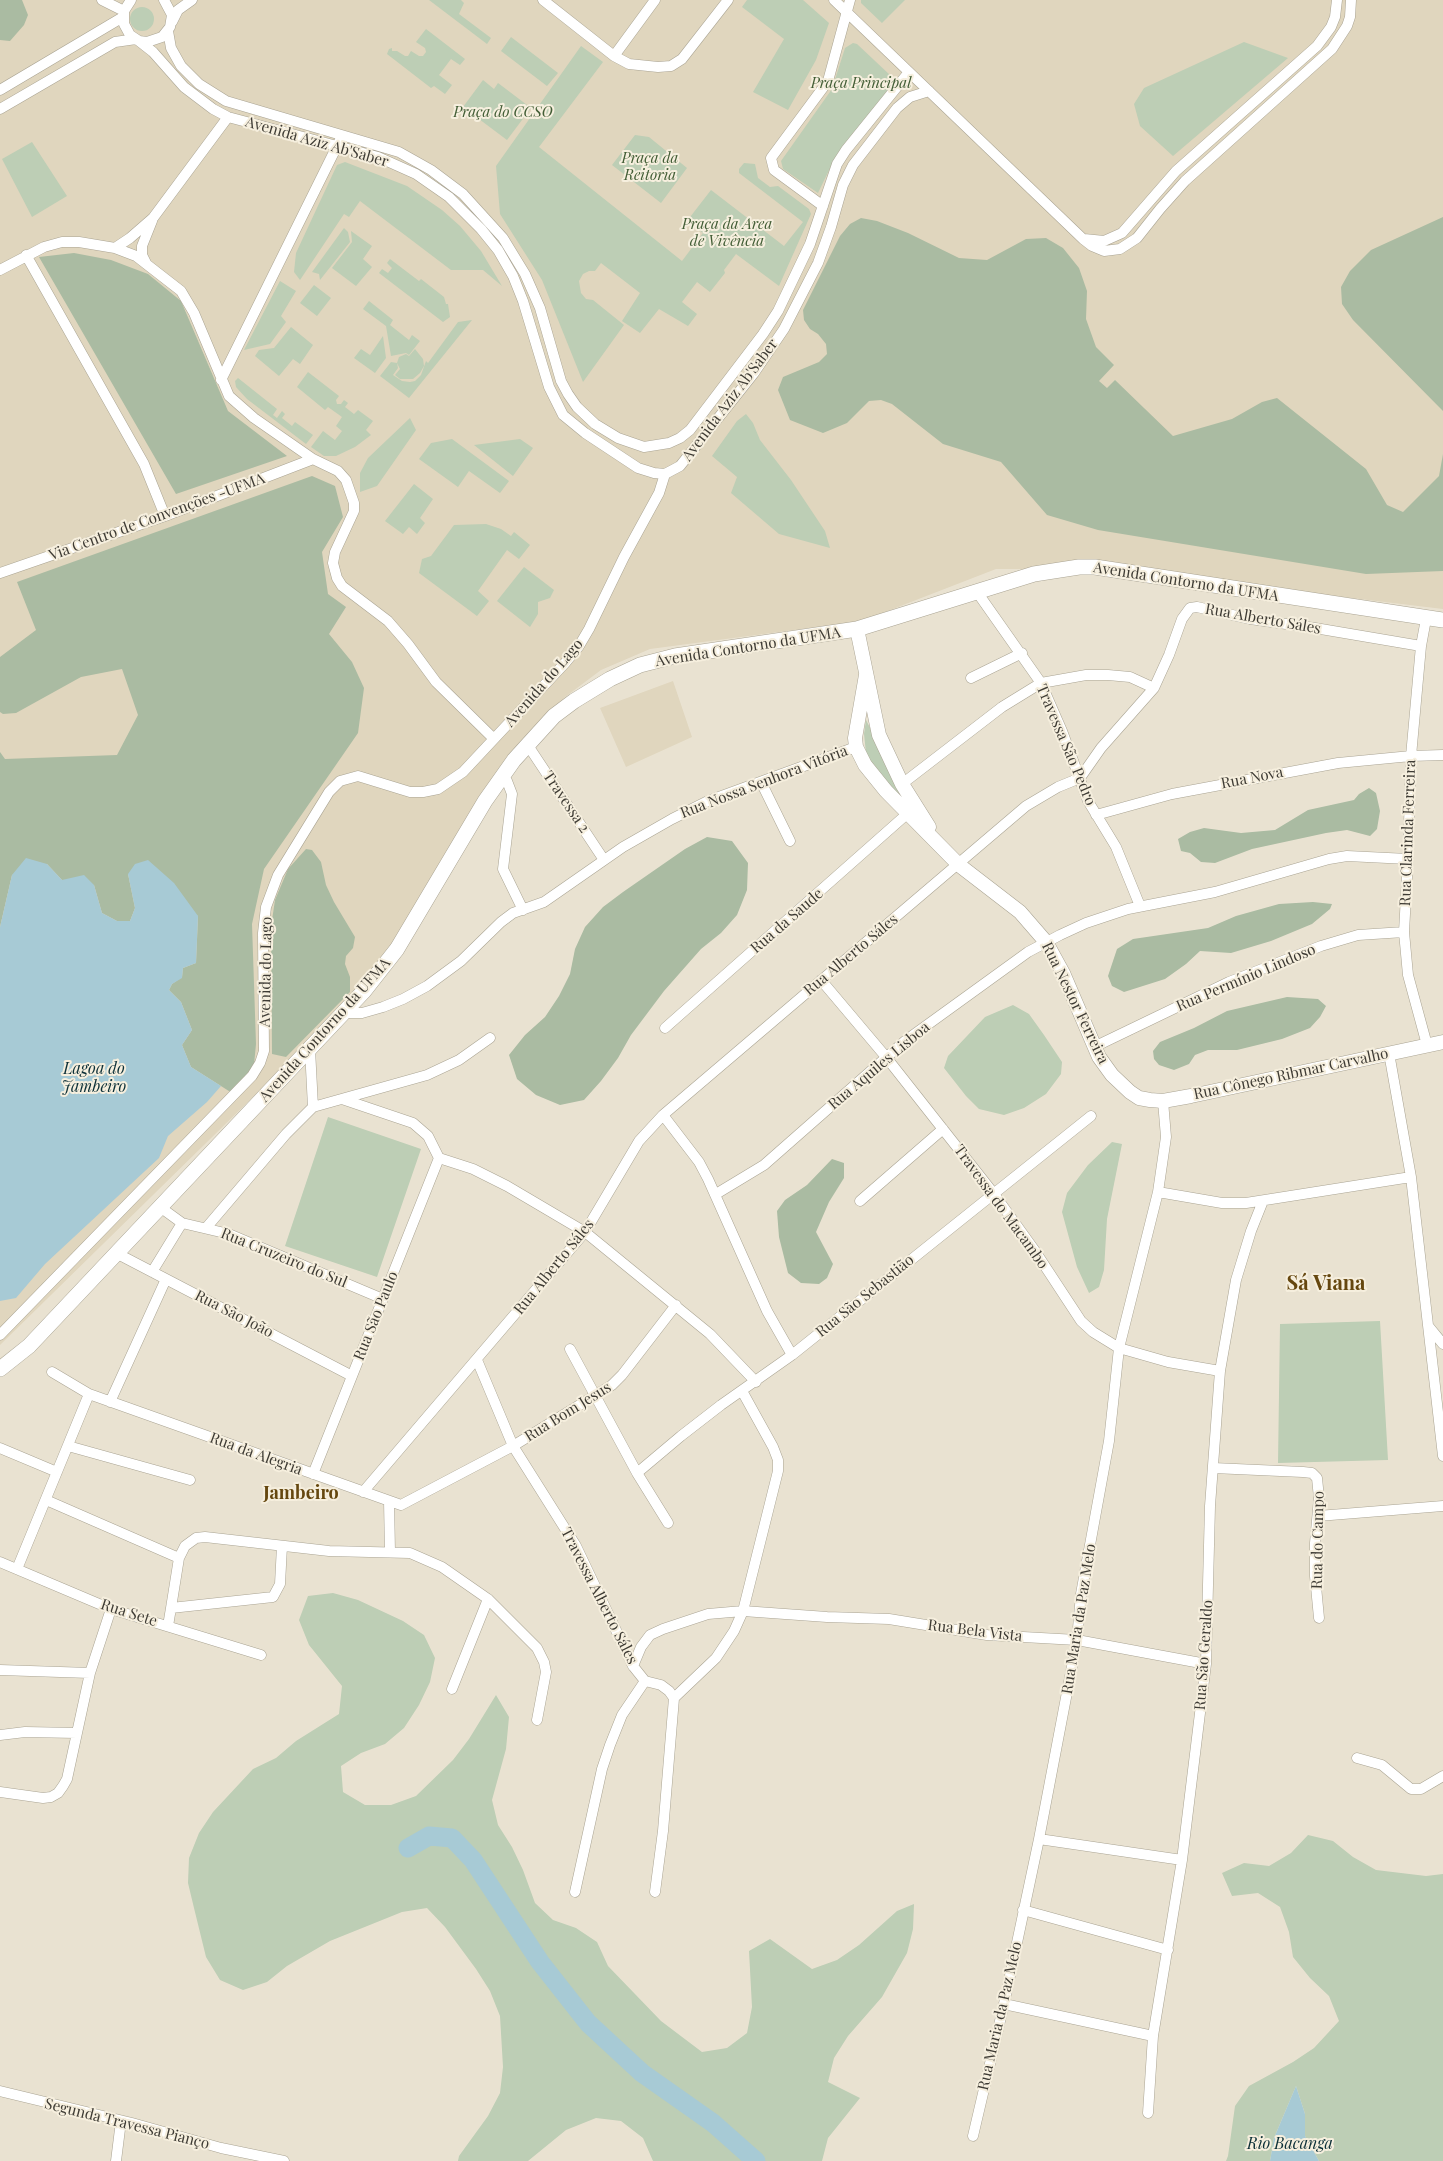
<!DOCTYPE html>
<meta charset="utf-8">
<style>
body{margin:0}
canvas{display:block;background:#e9e2d1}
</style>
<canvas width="1443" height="2161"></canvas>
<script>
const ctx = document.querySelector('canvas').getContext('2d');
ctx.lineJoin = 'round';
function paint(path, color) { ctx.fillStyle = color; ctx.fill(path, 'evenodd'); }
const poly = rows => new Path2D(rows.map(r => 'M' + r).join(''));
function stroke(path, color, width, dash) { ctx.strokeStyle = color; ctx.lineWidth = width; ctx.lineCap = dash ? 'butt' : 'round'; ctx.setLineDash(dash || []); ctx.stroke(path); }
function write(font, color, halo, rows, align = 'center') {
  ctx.font = font + ' "Playfair Display",serif'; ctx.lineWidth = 4; ctx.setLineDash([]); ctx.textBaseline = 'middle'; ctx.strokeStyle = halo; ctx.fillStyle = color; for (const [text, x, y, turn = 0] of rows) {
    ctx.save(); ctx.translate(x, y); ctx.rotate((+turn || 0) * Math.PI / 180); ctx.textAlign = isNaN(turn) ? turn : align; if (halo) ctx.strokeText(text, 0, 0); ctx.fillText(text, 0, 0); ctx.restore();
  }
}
const built = poly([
 [0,0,1443,0,1443,609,1111,569,996,569,862,621,650,649,601,670,565,697,496,780,374,972,305,1046,0,1345],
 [673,681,692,737,626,767,600,708]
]);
const green = poly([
 [429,0,461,0,464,3,459,14,491,38,487,44],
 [747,0,803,0,829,23,816,60,788,110,753,92,784,39,742,7],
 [861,0,905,0,882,23,861,3],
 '130 19a12 12 0 1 1 24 0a12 12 0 1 1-24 0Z',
 [426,29,465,59,460,65,451,59,439,75,452,85,445,94,434,86,431,88,387,54,389,49,392,48,392,51,397,51,405,56,408,56,411,51,419,56,423,56,426,52,425,48,416,42],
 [511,37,558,73,547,86,501,51],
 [1244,42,1288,58,1173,156,1140,126,1134,104,1144,88],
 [853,43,857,44,891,76,893,83,836,156,818,193,783,169,781,161,832,89,845,48],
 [581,46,603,62,539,147,682,261,703,233,687,221,711,190,784,246,803,222,739,173,739,169,744,163,755,164,758,178,770,187,778,186,809,209,811,214,779,286,736,254,724,270,725,273,710,292,697,282,682,302,697,314,688,326,659,309,640,333,622,321,640,293,601,263,595,271,589,271,583,274,579,281,581,293,586,299,593,300,624,325,583,382,542,280,500,214,496,166],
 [483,80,494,89,498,83,531,108,507,140,463,107],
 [635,135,649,137,687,168,661,203,612,165],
 [32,142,67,196,32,217,2,159],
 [345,162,407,186,442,210,460,226,481,251,502,286,483,270,451,270,360,201,349,217,344,214,300,280,294,272,296,253,337,165],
 [344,228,348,232,350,242,320,280,319,274,312,272],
 [351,231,372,246,363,259,372,267,356,286,332,268,352,242],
 [390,259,419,281,421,279,444,297,446,304,448,304,450,317,443,322,379,273,382,269,388,273,392,268,387,263],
 [280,281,296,291,281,316,286,322,270,344,244,350],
 [314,285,331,298,317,316,300,303],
 [369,301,393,320,390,325,395,329,409,340,412,335,420,341,409,355,406,353,391,356,386,326,363,309],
 [472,320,409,398,380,376,391,362,397,363,399,357,406,354,409,356,415,349,423,359,424,366,420,373,413,379,400,379,395,375,400,369,397,363,398,368,393,375,402,381,410,382,415,381,421,375,426,361,428,363,458,322],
 [291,327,313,345,300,364,293,359,279,376,255,356,259,350,274,348],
 [383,336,386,358,375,373,354,358,361,349,370,355],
 [308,372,339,396,336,400,337,404,341,404,344,400,348,403,345,407,354,414,358,410,373,421,366,430,371,435,355,447,336,456,324,456,311,447,323,431,335,440,342,431,336,426,342,417,328,407,325,410,297,387],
 [238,378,277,409,273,415,277,418,282,411,285,414,282,418,292,426,295,422,313,435,306,444,247,399,236,387,235,381],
 [746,414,753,423,760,440,791,480,825,531,830,548,779,534,731,493,737,477,712,456,737,421],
 [410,418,416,430,377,486,360,492,360,473,368,458],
 [452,439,509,481,500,493,469,471,458,487,419,459,431,443],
 [520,439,533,448,513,476,474,445],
 [414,484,433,499,420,518,425,523,417,534,409,527,403,534,385,521],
 [486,524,501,529,511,536,514,532,530,545,519,559,507,550,478,591,489,601,477,616,419,573,422,559,431,556,454,525],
 [524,567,554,590,550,598,538,602,538,614,530,627,497,601],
 [866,720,881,749,908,804,875,771,866,753,864,734],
 [1013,1005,1029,1014,1044,1035,1062,1062,1061,1074,1046,1094,1024,1108,1004,1115,979,1109,966,1096,944,1068,948,1056,985,1017],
 [328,1117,421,1149,377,1277,285,1246],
 [1112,1142,1122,1144,1107,1219,1104,1270,1099,1287,1089,1293,1077,1267,1062,1212,1067,1193,1088,1165],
 [1380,1321,1388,1460,1278,1463,1280,1324],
 [333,1593,358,1600,403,1621,424,1635,435,1658,430,1682,419,1705,404,1728,385,1744,361,1753,341,1766,343,1792,365,1805,391,1805,416,1796,453,1760,469,1739,496,1695,509,1717,506,1749,492,1800,498,1825,512,1847,523,1870,535,1903,553,1920,576,1928,597,1942,608,1966,661,2021,702,2052,727,2048,747,2033,752,2007,749,1951,770,1939,812,1969,837,1960,859,1945,897,1911,914,1904,913,1929,907,1953,882,1997,848,2036,834,2058,828,2082,860,2098,828,2138,822,2161,653,2161,643,2138,621,2121,596,2118,566,2130,528,2161,458,2161,459,2156,488,2116,500,2093,503,2067,500,2016,490,1991,476,1969,445,1927,427,1908,402,1912,330,1941,287,1966,267,1982,243,1990,220,1980,206,1957,194,1908,188,1883,189,1858,199,1833,213,1812,253,1769,276,1758,296,1741,339,1714,342,1686,309,1645,299,1620,308,1596],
 [1308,1835,1333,1841,1353,1857,1376,1870,1426,1876,1443,1874,1443,2161,1319,2161,1305,2136,1305,2114,1296,2086,1274,2138,1270,2161,1226,2161,1228,2156,1235,2106,1249,2086,1293,2062,1314,2048,1339,2021,1329,1996,1310,1978,1293,1957,1289,1932,1280,1907,1258,1893,1232,1896,1222,1873,1244,1863,1269,1866,1291,1853]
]);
const forest = poly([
 [0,0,22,0,28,15,24,25,10,41,0,40],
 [1443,217,1443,411,1353,320,1342,304,1341,287,1350,271,1371,250],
 [861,218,877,221,908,233,959,258,987,260,1026,239,1046,238,1063,248,1079,268,1087,291,1086,319,1096,347,1114,365,1099,381,1107,388,1115,380,1173,436,1232,419,1262,402,1277,398,1366,469,1387,505,1403,512,1439,476,1443,454,1443,571,1366,574,1098,530,1047,515,1001,462,943,444,892,404,881,400,869,401,847,423,823,433,790,420,778,390,783,377,819,362,827,354,826,344,818,334,810,329,804,320,803,310,840,236,850,224],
 [74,253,111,260,148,274,181,301,228,411,287,456,176,494,39,257],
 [312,476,335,486,343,517,322,552,328,594,346,607,329,634,352,662,364,688,358,733,264,869,252,924,256,1044,254,1065,232,1093,191,1067,182,1045,192,1030,181,1002,169,990,172,984,182,977,183,968,196,963,198,916,128,874,135,908,130,921,117,921,102,913,94,885,62,880,47,864,12,875,0,927,0,752,5,759,117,755,138,715,122,669,81,677,16,713,3,714,0,712,0,657,36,630,17,582],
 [1369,788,1376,793,1380,811,1377,829,1370,836,1347,830,1326,833,1252,849,1215,863,1201,862,1190,853,1181,851,1178,839,1190,832,1204,828,1241,833,1275,830,1308,810,1354,800,1359,794],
 [707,837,732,841,748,863,747,890,737,915,721,933,701,949,664,991,631,1035,618,1058,601,1081,584,1100,560,1105,536,1095,517,1079,509,1055,525,1035,545,1017,559,996,570,974,575,949,585,927,603,907,623,892,685,849],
 [306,849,312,850,321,862,326,885,334,902,355,937,353,948,346,956,345,964,350,977,350,992,286,1057,272,1054,271,927,275,900,288,869],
 [1313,902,1332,904,1330,909,1312,924,1271,941,1231,953,1200,951,1186,964,1165,979,1124,992,1112,986,1108,976,1117,949,1133,939,1208,928,1236,916,1279,904],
 [1287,997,1318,999,1326,1006,1320,1017,1310,1028,1282,1039,1237,1050,1208,1050,1195,1055,1189,1064,1174,1070,1159,1065,1154,1059,1153,1051,1160,1042,1194,1028,1227,1011],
 [832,1159,844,1163,844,1178,829,1202,816,1232,833,1264,827,1278,819,1284,801,1283,788,1273,779,1237,777,1211,785,1200,807,1185]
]);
const water = poly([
 [26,858,47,864,62,880,84,875,94,885,102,913,117,921,130,921,135,908,128,874,135,864,148,860,174,883,198,916,196,963,183,968,182,978,172,984,169,990,181,1002,192,1030,182,1045,191,1067,221,1086,207,1102,168,1136,159,1158,45,1264,16,1298,0,1301,0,927,12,875],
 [1296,2086,1305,2114,1305,2136,1319,2161,1270,2161,1274,2138]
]);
const river = poly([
 [408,1848,429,1836,452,1838,473,1860,540,1962,588,2023,642,2073,713,2123,756,2161]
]);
const minor = poly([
 [102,0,124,11],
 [131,0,124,11,124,24,130,35,139,41,147,42,162,37,170,27,172,15,164,0],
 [543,0,614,56,629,64,658,67,671,66,682,59,728,0],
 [834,0,1083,239,1092,246,1104,251,1120,249,1137,238,1160,209,1185,181,1332,49,1347,26,1350,17,1351,0],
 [172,22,178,10,192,0],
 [168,31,171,48,181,66,199,84,226,101,399,152,431,170,463,194,503,238,525,274,540,308,561,381,568,394,577,407,595,424,618,438,644,447,669,443,680,438,690,430,763,334,778,311,810,244,837,164,846,150,909,72],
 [139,41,153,52,184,87,213,109,228,117,378,157,416,174,449,197,481,229,498,250,513,276,523,301,549,387,563,415,585,433,638,468,654,473,665,474,680,466,754,373,784,329,818,263,831,227,843,185,853,165,897,108,910,97,929,91],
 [614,56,655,0],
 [0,90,123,17],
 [0,109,115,42,136,39],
 [823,206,774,170,771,158,828,81,850,0],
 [1084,239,1104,241,1122,233,1176,171,1317,46,1331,27,1335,17,1337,0],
 [115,248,130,238,153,218,228,117],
 [26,255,144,464,165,516],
 [146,263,142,255,142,246,152,221],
 [0,270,44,247,62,242,79,242,115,248,136,256,181,291,194,313,229,396,254,418,313,459,338,471,346,480,354,503,354,511,335,552,333,563,337,578,342,586,388,621,408,644,436,682,494,739],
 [221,380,340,140],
 [0,573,165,516,313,459],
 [977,592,1041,683,1062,731,1088,801,1116,847,1140,906],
 [1426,619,1421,646,1411,756,1408,859,1404,932,1408,975,1427,1045],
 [971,678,1022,653],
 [527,744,604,860],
 [502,776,507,781,512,794,503,869,523,910],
 [761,782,790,841],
 [902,784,1002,707,1041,683,1086,675,1108,675,1130,677,1154,688],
 [1096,815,1172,794,1338,763,1411,756,1443,755],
 [821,980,886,1057,994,1194,1035,1251,1081,1321,1093,1332,1119,1348,1168,1362,1220,1371],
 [343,1013,362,1013,383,1007,403,999,427,986,461,961,501,922,513,913,544,902,623,847,672,819,708,801,856,747],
 [665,1028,907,814],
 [1094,1047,1229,982,1321,946,1358,935,1404,932],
 [1389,1053,1411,1177,1443,1456],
 [342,1099,413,1123,428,1136,439,1158],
 [313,1107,427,1075,459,1060,490,1038],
 [663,1115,699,1162,708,1179,767,1311,792,1355],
 [439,1158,473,1169,507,1186,585,1232,710,1334,756,1382],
 [1158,1192,1222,1203,1246,1203,1411,1177],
 [716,1194,764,1165,905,1041,1028,952,1060,935,1086,923,1128,909,1215,892,1329,859,1347,856,1408,859],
 [860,1201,943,1129],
 [160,1207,182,1223,229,1234,383,1299],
 [206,1228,286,1134,313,1107,310,1049],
 [116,1253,352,1376],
 [152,1272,182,1223],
 [1429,1327,1443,1344],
 [0,1335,252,1076,260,1063,264,1051,263,933,266,907,278,875,329,792,340,781,358,776,410,792,423,792,438,789,463,772,565,663,579,646,589,629,624,557,659,493,665,474],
 [570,1349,637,1473,668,1523],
 [477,1360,513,1446,576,1546,633,1666,645,1681,661,1685,669,1691,674,1698,663,1831,655,1892],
 [52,1372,89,1394,401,1505,513,1446,612,1385,622,1375,676,1305],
 [110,1402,166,1279],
 [68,1446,190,1480],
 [0,1448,57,1472],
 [1213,1468,1303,1472,1312,1473,1317,1478,1319,1498,1315,1543,1315,1576,1319,1618],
 [637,1473,681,1436,721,1405,792,1355,1091,1116],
 [313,1474,439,1158],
 [363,1492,585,1232,639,1141,663,1115,1026,806,1058,787,1080,778,1101,748,1154,688,1169,655,1182,619,1190,608,1197,607,1250,619,1315,628,1421,646],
 [46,1500,179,1558],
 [389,1501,390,1552],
 [1318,1516,1443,1506],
 [0,1562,111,1609,261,1655],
 [17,1569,89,1394],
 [171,1608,179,1558,185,1546,196,1538,205,1537,329,1551,410,1553,442,1567,488,1599,537,1648,544,1662,546,1672,537,1720],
 [168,1626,171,1608,273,1597,280,1584,282,1546],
 [633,1666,641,1647,650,1635,663,1629,708,1614,743,1611,827,1617,889,1619,987,1635,1077,1640,1206,1664],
 [0,1670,90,1673],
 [452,1689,488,1599],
 [674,1698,716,1658,734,1631,743,1611,778,1471,778,1460,773,1447,742,1391],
 [0,1735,25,1732,77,1733],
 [1357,1758,1382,1765,1411,1789,1421,1789,1443,1776],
 [0,1792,43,1798,51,1797,58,1793,63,1786,67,1779,90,1673,111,1609],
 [1039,1839,1182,1860],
 [575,1892,602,1769,610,1745,622,1715,645,1681],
 [1023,1910,1168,1950],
 [1004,2004,1153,2036],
 [0,2091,132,2123,221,2148,284,2161],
 [1148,2113,1153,2036,1182,1860,1206,1664,1210,1506,1220,1371,1236,1280,1251,1231,1263,1201],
 [973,2136,1004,2004,1039,1839,1077,1640,1081,1594,1109,1441,1119,1348,1158,1192,1166,1137,1163,1101],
 [116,2161,121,2121]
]);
const tertiary = poly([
 [857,629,879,735,902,784,929,827],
 [866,675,855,738,856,747,865,765,886,791,959,865,1020,912,1046,942,1063,973,1099,1057,1112,1075,1130,1092,1139,1098,1150,1100,1163,1101,1191,1096,1443,1042]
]);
const secondary = poly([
 [0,1369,29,1346,364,991,397,949,485,801,514,760,554,716,574,701,610,679,640,665,675,656,857,629,1034,574,1079,567,1095,567,1443,620]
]);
const parkNames = [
 ["Praça Principal",861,83],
 ["Praça do CCSO",503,112],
 ["Praça da",650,158],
 ["Reitoria",650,175],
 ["Praça da Area",727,224],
 ["de Vivência",727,241]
];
const streetNames = [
 ["Avenida Aziz Ab'Saber",317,142,16],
 ["Avenida Aziz Ab'Saber",730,400,-53],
 ["Via Centro de Convenções -UFMA",157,517,-20],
 ["Avenida Contorno da UFMA",1186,582,9],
 ["Rua Alberto Sáles",1263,619,10],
 ["Avenida Contorno da UFMA",748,647,-9],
 ["Avenida do Lago",544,683,-49],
 ["Travessa São Pedro",1066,745,67],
 ["Rua Nova",1252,778,-11],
 ["Rua Nossa Senhora Vitória",764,782,-21],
 ["Travessa 2",566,802,56],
 ["Rua Clarinda Ferreira",1408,833,-88],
 ["Rua da Saude",787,921,-41],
 ["Rua Alberto Sáles",851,955,-40],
 ["Avenida do Lago",266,972,-89],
 ["Rua Permínio Lindoso",1246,978,-23],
 ["Rua Nestor Ferreira",1075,1003,64],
 ["Avenida Contorno da UFMA",325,1030,-48],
 ["Rua Aquiles Lisboa",879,1066,-40],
 ["Rua Cônego Ribmar Carvalho",1291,1074,-12],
 ["Travessa do Macambo",1001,1207,54],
 ["Rua Cruzeiro do Sul",284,1258,22],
 ["Rua Alberto Sáles",554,1267,-51],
 ["Rua São Sebastião",865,1296,-39],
 ["Rua São João",234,1314,27],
 ["Rua São Paulo",376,1316,-68],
 ["Rua Bom Jesus",568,1412,-32],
 ["Rua da Alegria",256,1454,20],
 ["Rua do Campo",1318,1540,-89],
 ["Travessa Alberto Sáles",599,1596,63],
 ["Rua Sete",129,1613,18],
 ["Rua Maria da Paz Melo",1079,1619,-81],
 ["Rua Bela Vista",975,1631,7],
 ["Rua São Geraldo",1204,1655,-86],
 ["Rua Maria da Paz Melo",1000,2016,-77],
 ["Segunda Travessa Pianço",127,2124,14]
];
const waterNames = [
 ["Lagoa do",94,1069],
 ["Jambeiro",94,1087],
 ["Rio Bacanga",1290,2144]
];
const quarterNames = [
 ["Jambeiro",301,1493]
];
const districtNames = [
 ["Sá Viana",1326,1284]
];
paint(built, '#e0d6be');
paint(green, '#bdceb5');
paint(forest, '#aabba2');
paint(water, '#a7cad5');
stroke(river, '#a7cad5', 19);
stroke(minor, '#aaa493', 11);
stroke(tertiary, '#aaa493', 15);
stroke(secondary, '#aaa493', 16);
stroke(minor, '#fff', 10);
stroke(tertiary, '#fff', 14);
stroke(secondary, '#fff', 15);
write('italic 15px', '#425d35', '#f6efde', parkNames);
write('15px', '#3e3b34', '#f6efde', streetNames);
write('italic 16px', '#0b2f37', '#f6efde', waterNames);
write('bold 18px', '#65470f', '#f6efde', quarterNames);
write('bold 20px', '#65470f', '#f6efde', districtNames);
</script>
